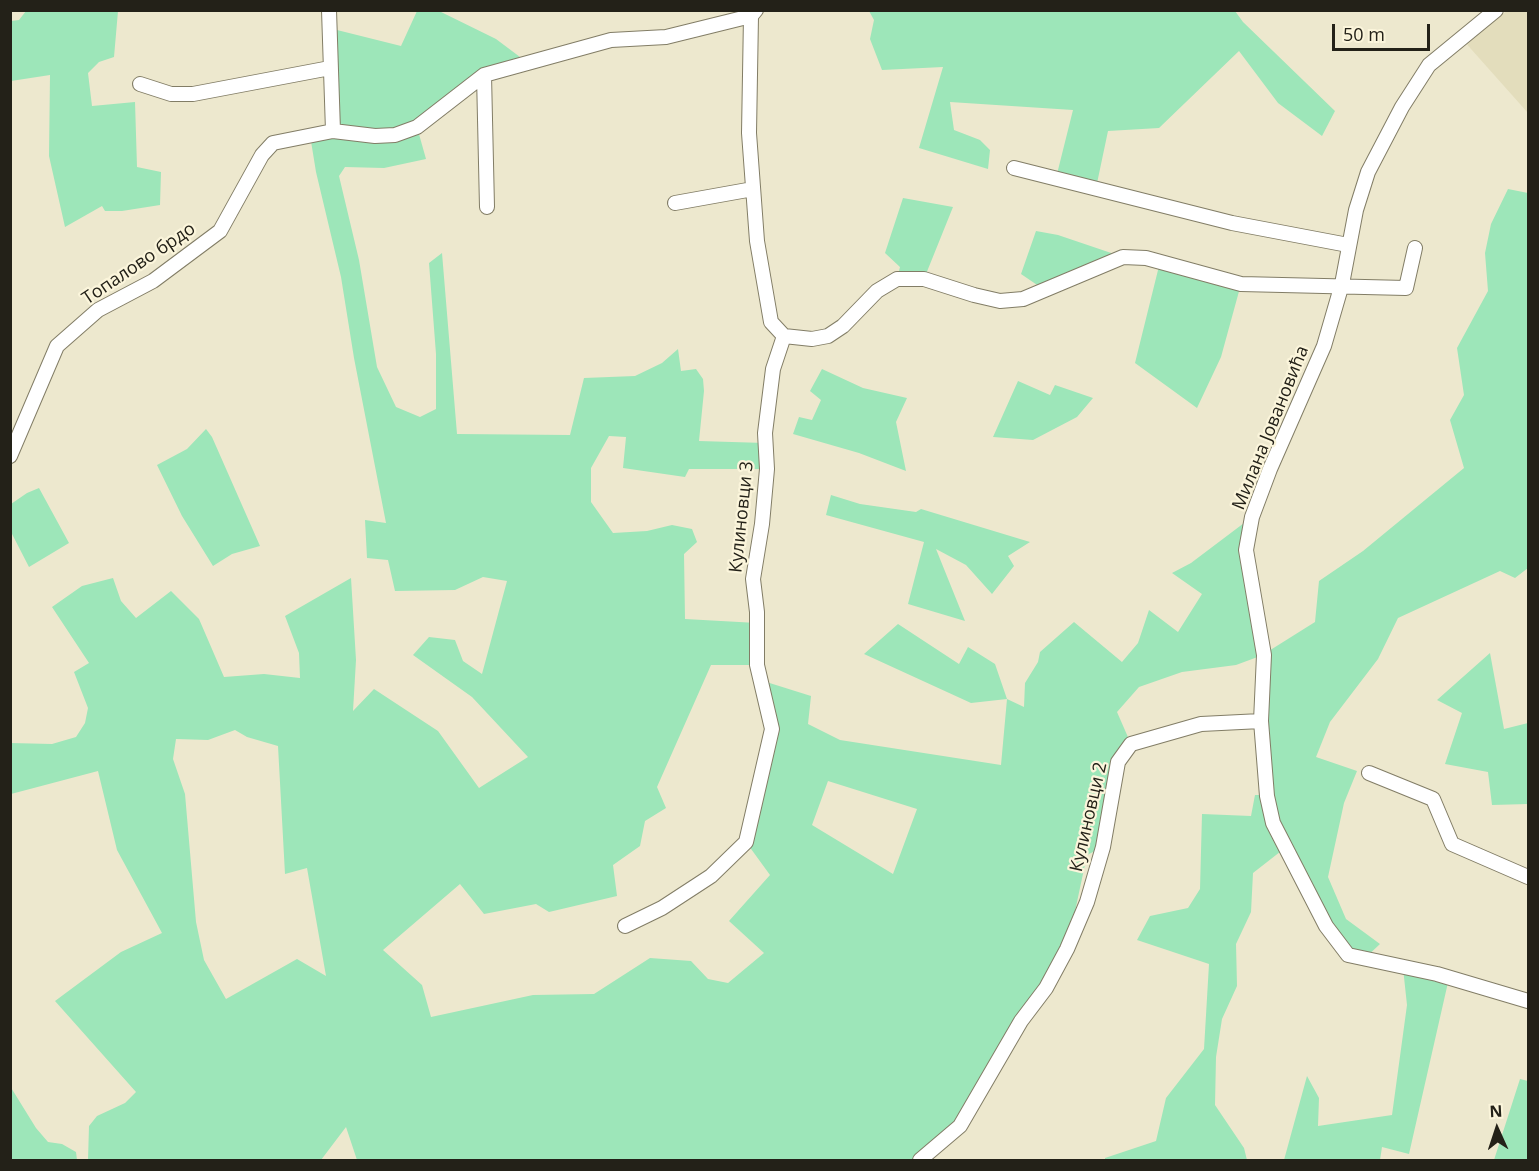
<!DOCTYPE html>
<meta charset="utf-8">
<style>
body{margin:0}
#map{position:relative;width:1539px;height:1171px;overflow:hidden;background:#ede8ce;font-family:"Open Sans",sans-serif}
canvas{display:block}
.frame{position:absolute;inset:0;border:12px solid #232118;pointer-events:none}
.north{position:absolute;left:1467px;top:1099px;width:60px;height:60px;-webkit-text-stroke:4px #fbf5db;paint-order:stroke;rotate:357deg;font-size:16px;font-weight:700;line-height:24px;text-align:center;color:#232118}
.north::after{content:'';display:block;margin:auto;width:21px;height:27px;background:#232118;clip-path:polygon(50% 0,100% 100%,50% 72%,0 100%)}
.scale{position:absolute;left:1332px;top:24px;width:98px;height:27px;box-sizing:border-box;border:3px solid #232118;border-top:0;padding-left:8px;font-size:18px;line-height:21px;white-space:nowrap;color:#232118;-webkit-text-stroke:4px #fbf5db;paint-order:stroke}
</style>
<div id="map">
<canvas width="1539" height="1171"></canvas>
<div class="frame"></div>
<div class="north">N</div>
<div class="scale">50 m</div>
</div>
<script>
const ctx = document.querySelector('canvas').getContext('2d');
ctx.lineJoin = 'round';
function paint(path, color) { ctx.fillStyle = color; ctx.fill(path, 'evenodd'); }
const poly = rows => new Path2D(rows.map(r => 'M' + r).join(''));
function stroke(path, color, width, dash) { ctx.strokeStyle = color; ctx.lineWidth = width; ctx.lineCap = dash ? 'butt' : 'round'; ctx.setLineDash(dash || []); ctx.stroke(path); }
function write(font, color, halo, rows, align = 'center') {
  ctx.font = font + ' "Open Sans",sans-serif'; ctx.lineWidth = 4.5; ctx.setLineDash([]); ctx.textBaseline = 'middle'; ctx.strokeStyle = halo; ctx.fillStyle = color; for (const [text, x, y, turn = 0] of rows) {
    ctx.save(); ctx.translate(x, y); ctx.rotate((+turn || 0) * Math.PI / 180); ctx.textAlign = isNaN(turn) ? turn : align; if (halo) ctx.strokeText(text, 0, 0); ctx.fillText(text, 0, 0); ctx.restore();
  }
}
const built = poly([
 [1507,11,1528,11,1528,113,1463,40]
]);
const green = poly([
 [26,11,118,11,114,57,99,62,88,73,92,106,135,102,137,167,161,172,160,205,122,211,105,211,102,206,65,227,49,156,50,75,11,81,11,21,19,20],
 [417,11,439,11,496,39,528,63,484,75,417,127,426,159,384,168,345,167,339,176,359,260,377,367,396,407,420,417,436,409,436,354,429,263,442,253,457,434,570,435,584,378,635,376,662,363,678,349,681,371,696,369,703,379,704,391,699,441,765,443,767,469,689,469,685,477,623,468,626,437,609,436,591,468,591,502,613,533,647,531,672,525,692,529,697,542,684,554,685,619,757,623,757,665,711,665,657,787,666,808,645,821,640,846,613,865,617,896,549,912,536,904,484,914,460,884,383,950,422,985,431,1017,533,995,594,994,650,958,691,961,708,979,728,983,764,953,729,921,770,875,746,842,772,729,760,680,811,696,808,724,840,740,1001,765,1007,699,971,703,864,654,898,624,959,664,968,647,995,664,1007,699,1024,707,1025,683,1038,662,1040,652,1074,622,1122,662,1138,643,1149,610,1178,632,1202,594,1172,573,1191,563,1252,517,1246,550,1264,654,1315,622,1319,581,1363,551,1464,468,1450,420,1464,395,1457,348,1488,291,1485,253,1491,224,1508,189,1528,193,1528,568,1515,578,1500,571,1398,618,1378,659,1330,722,1316,757,1357,771,1344,803,1328,877,1346,919,1380,944,1363,960,1348,955,1285,848,1253,873,1251,912,1236,944,1237,986,1222,1019,1216,1057,1215,1105,1244,1148,1247,1160,1105,1160,1105,1158,1156,1141,1166,1098,1204,1049,1209,964,1137,940,1150,916,1188,908,1200,889,1202,814,1251,816,1255,795,1267,795,1263,655,1236,665,1182,672,1139,687,1117,712,1131,744,1118,762,1103,847,1087,855,1067,949,960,1126,920,1160,357,1160,346,1127,321,1160,88,1160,89,1126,97,1116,125,1103,136,1092,55,1001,121,952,162,933,117,850,98,771,11,794,10,743,52,744,76,737,85,723,88,708,74,672,89,663,52,607,82,586,113,578,121,601,136,618,171,591,199,619,224,677,264,674,300,678,299,653,285,616,351,578,356,660,353,711,374,689,438,731,479,788,528,757,472,697,413,655,429,637,455,640,463,661,482,674,507,581,483,577,455,590,395,591,388,560,367,558,365,520,386,523,354,358,341,277,316,172,310,135,332,132,329,28,401,46],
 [235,730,247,737,278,746,285,874,307,868,326,976,297,959,226,999,204,960,196,922,185,794,173,759,176,739,208,740],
 [828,781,917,809,893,874,812,825],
 [869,11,1235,11,1243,22,1335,111,1322,136,1278,103,1239,51,1159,128,1108,131,1096,188,1056,178,1073,110,950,102,954,130,980,140,990,150,988,169,919,148,943,67,882,70,870,39,874,20],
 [903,198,953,207,924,279,897,279,900,267,885,253],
 [1036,231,1058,235,1123,257,1046,291,1021,274],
 [1160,262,1241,284,1221,357,1197,408,1135,363],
 [822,369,863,388,907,398,896,422,906,471,859,453,793,434,799,417,812,420,821,400,810,391],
 [1018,381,1050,395,1055,385,1093,398,1077,417,1033,440,993,437],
 [206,429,212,437,260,546,232,554,213,566,182,516,157,465,187,449],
 [39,488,69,543,29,567,11,532,11,504,27,493],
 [831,495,860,504,916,512,921,509,1030,542,1008,556,1014,566,992,594,966,565,936,549,965,621,908,604,924,542,826,515],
 [1490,653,1504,729,1528,723,1528,804,1492,805,1488,772,1445,764,1462,713,1437,700],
 [1403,968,1449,978,1409,1154,1382,1147,1380,1160,1284,1160,1307,1076,1319,1098,1318,1126,1392,1115,1407,1005],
 [1520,1079,1528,1081,1528,1160,1494,1160],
 [10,1086,36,1128,48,1142,62,1144,76,1152,77,1160,11,1160]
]);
const street = poly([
 [329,10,333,131],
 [1496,10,1429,65,1402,107,1368,172,1356,210,1342,284,1324,346,1270,469,1252,517,1246,550,1264,655,1261,721,1267,796,1273,823,1326,926,1348,955,1437,974,1528,1001],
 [751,16,749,133,757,241,771,322,784,336],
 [484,75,487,207],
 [140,84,171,94,193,94,330,68],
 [1014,168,1232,223,1348,245],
 [675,203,753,189],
 [784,336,812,339,828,336,843,326,877,291,897,279,924,279,974,295,1000,301,1023,299,1123,257,1146,258,1241,284,1406,288,1415,248],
 [10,456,57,346,98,310,153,281,220,231,262,155,273,143,333,131,375,136,395,135,417,127,484,75,611,40,666,37,751,16,756,10],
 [1369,773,1433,799,1452,844,1528,877],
 [625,926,662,908,711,876,746,842,772,729,757,665,757,612,753,579,762,524,767,469,765,433,773,369,784,336],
 [920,1160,960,1126,1021,1021,1046,988,1067,949,1087,902,1103,847,1118,762,1131,744,1201,724,1261,721]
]);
const streetNames = [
 ["Топалово брдо",139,264,-34],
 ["Милана Јовановића",1271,428,-68],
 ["Кулиновци 3",742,517,-84],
 ["Кулиновци 2",1089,817,-77]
];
paint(built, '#e3ddbc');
paint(green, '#9de6b9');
stroke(street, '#827d66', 16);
stroke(street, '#fff', 14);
write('18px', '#232118', '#fbf5db', streetNames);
</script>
